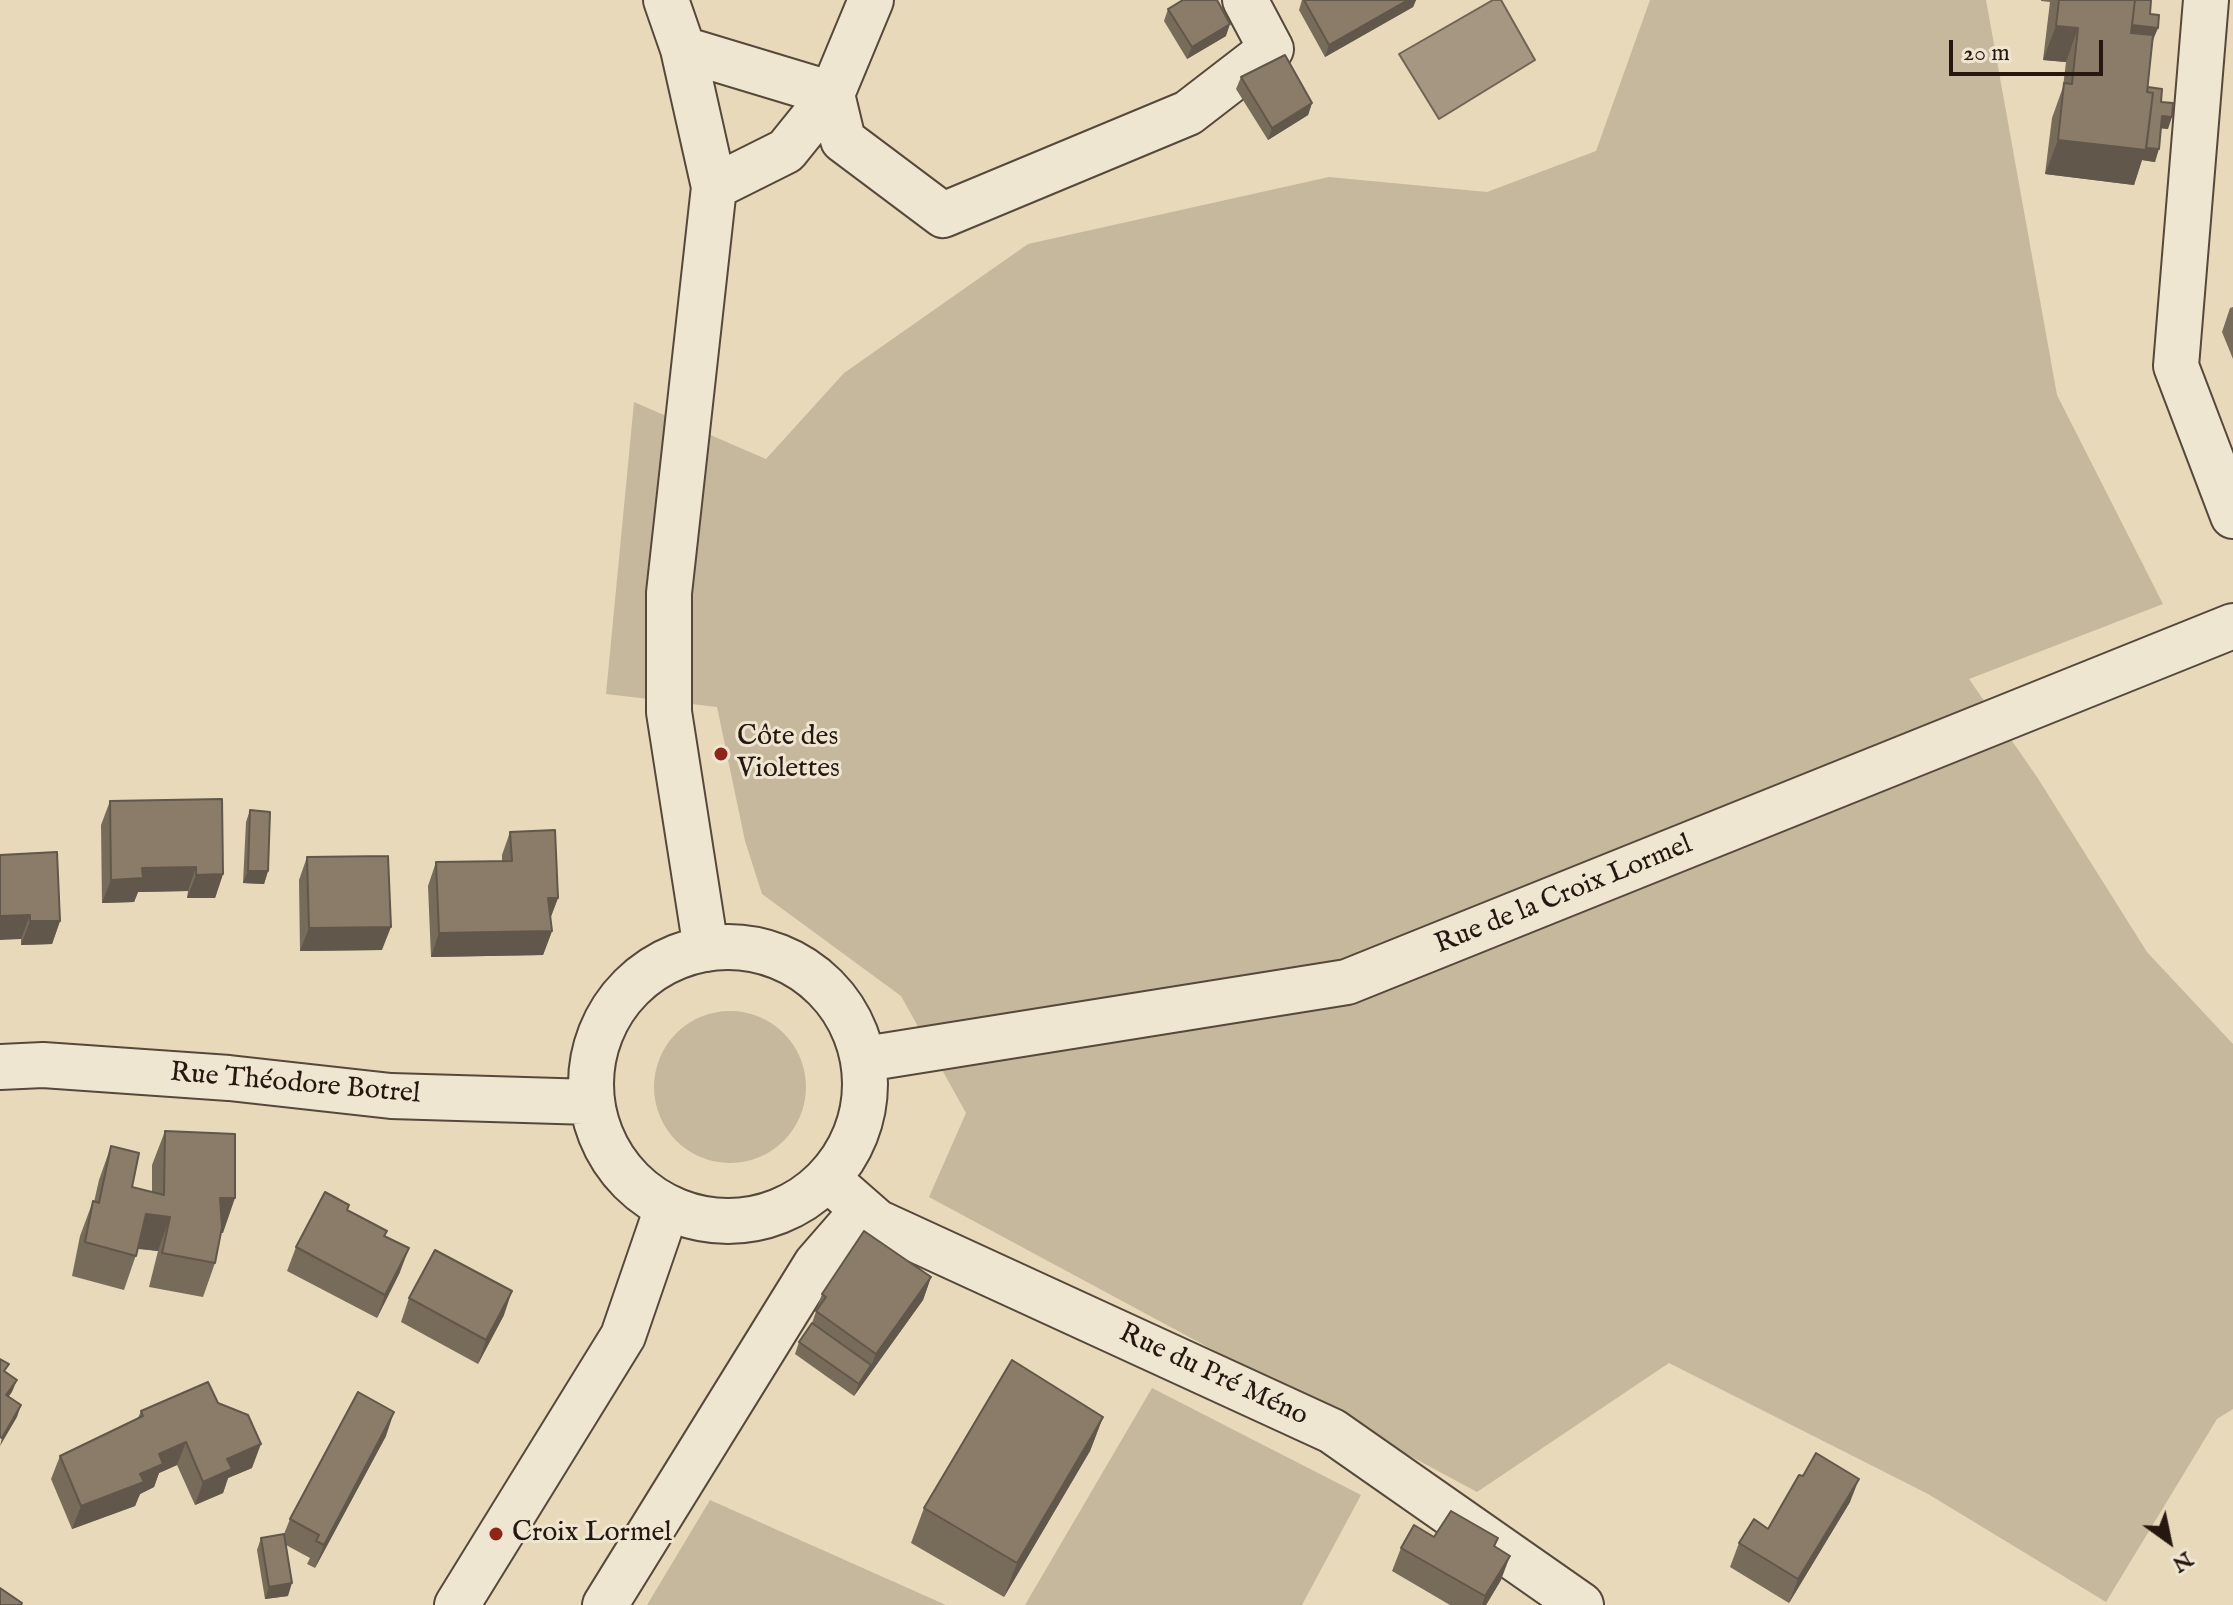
<!DOCTYPE html>
<meta charset="utf-8">
<style>
body{margin:0}
#map{position:relative;width:2233px;height:1605px;overflow:hidden;background:#e7d9ba;font-family:"IM FELL English",serif}
canvas{display:block}
.north{position:absolute;left:2129px;top:1501px;width:80px;height:80px;-webkit-text-stroke:6px #efe6d2;paint-order:stroke;rotate:147deg;font-size:22px;font-weight:700;line-height:32px;text-align:center;color:#261811}
.north::after{content:'';display:block;margin:auto;width:28px;height:36px;background:#261811;clip-path:polygon(50% 0,100% 100%,50% 72%,0 100%)}
.scale{position:absolute;left:1949px;top:40px;width:154px;height:36px;box-sizing:border-box;border:4px solid #261811;border-top:0;padding-left:10px;font-size:24px;line-height:28px;white-space:nowrap;color:#261811;-webkit-text-stroke:6px #efe6d2;paint-order:stroke}
</style>
<div id="map">
<canvas width="2233" height="1605"></canvas>
<div class="north">N</div>
<div class="scale">20 m</div>
</div>
<script>
const ctx = document.querySelector('canvas').getContext('2d');
ctx.lineJoin = 'round';
function paint(path, color) { ctx.fillStyle = color; ctx.fill(path, 'evenodd'); }
const poly = rows => new Path2D(rows.map(r => 'M' + r).join(''));
function stroke(path, color, width, dash) { ctx.strokeStyle = color; ctx.lineWidth = width; ctx.lineCap = dash ? 'butt' : 'round'; ctx.setLineDash(dash || []); ctx.stroke(path); }
function write(font, color, halo, rows, align = 'center') {
  ctx.font = font + ' "IM FELL English",serif'; ctx.lineWidth = 6; ctx.setLineDash([]); ctx.textBaseline = 'middle'; ctx.strokeStyle = halo; ctx.fillStyle = color; for (const [text, x, y, turn = 0] of rows) {
    ctx.save(); ctx.translate(x, y); ctx.rotate((+turn || 0) * Math.PI / 180); ctx.textAlign = isNaN(turn) ? turn : align; if (halo) ctx.strokeText(text, 0, 0); ctx.fillText(text, 0, 0); ctx.restore();
  }
}
const green = poly([
 [1650,0,1986,0,2057,395,2163,604,1969,679,2037,777,2147,952,2233,1044,2233,1409,2217,1419,2106,1602,1928,1494,1669,1363,1477,1492,929,1197,966,1113,901,996,762,894,745,841,717,707,606,694,634,402,766,459,844,373,1028,244,1329,177,1487,192,1596,151],
 '654 1087a76 76 0 1 1 152 0a76 76 0 1 1-152 0Z',
 [1152,1388,1361,1495,1302,1605,1025,1605],
 [710,1500,946,1605,647,1605]
]);
const water = poly([
 [1493,0,1501,0,1535,60,1439,119,1399,54,1493,0]
]);
const minor = poly([
 [666,0,683,49,714,187,669,593,669,712,706,949],
 [2206,0,2176,366,2233,516],
 [683,49,832,94],
 [832,94,843,140,943,215,1188,113,1271,49,1245,0],
 [714,187,786,151,832,94,871,0],
 '591 1084a137 137 0 1 1 274 0a137 137 0 1 1-274 0Z',
 [865,1059,1347,982,2233,626],
 [0,1067,43,1065,229,1078,391,1096,591,1102],
 [828,1179,877,1222,1332,1431,1581,1605],
 [457,1605,623,1336,667,1208],
 [605,1605,816,1264,863,1210]
]);
const wall = poly([
 [1302,0,1416,0,1413,7,1325,57,1299,10],
 [2041,0,2151,0,2150,14,2158,28,2152,40,2148,87,2161,102,2168,129,2161,128,2155,162,2142,160,2134,185,2045,174,2052,118,2063,87,2066,62,2043,60,2050,2,2041,1],
 [1168,9,1226,36,1187,59,1164,21],
 [1241,77,1312,103,1308,115,1268,140,1236,89],
 [2233,307,2233,359,2222,332,2230,308],
 [110,801,223,874,215,898,187,898,188,891,138,892,134,902,102,903,101,825],
 [250,810,268,871,264,884,243,883,246,822],
 [510,832,558,898,550,918,552,931,543,955,431,957,428,886,436,862,502,861,502,855],
 [0,855,60,921,52,944,21,945,21,939],
 [307,857,382,950,300,951,299,880],
 [165,1131,223,1233,221,1232,215,1263,203,1297,149,1287,158,1251,138,1249,124,1290,72,1276,80,1236,93,1201,94,1202,99,1180,111,1146,132,1187,152,1192,152,1165],
 [347,1210,387,1231,385,1236,400,1272,377,1318,287,1271,296,1247],
 [931,1277,923,1300,854,1396,795,1354,799,1342,812,1323,822,1294],
 [409,1298,504,1315,478,1364,401,1322],
 [218,1403,252,1468,228,1478,223,1493,195,1505,177,1465,159,1473,154,1487,140,1494,135,1506,72,1529,51,1479,60,1456,138,1418,141,1411],
 [1103,1417,1090,1451,1004,1597,911,1543,924,1508],
 [386,1436,315,1568,307,1564,310,1558,286,1545,288,1596,265,1599,257,1550,261,1538,284,1534,290,1519],
 [1803,1476,1850,1502,1789,1603,1730,1567,1739,1543,1768,1529],
 [1434,1537,1498,1538,1495,1546,1501,1580,1486,1605,1450,1605,1392,1571,1401,1548]
]);
const shadedWall = poly([
 [1408,0,1416,0,1413,7,1325,57,1329,45],
 [1230,24,1226,36,1187,59,1192,47],
 [2126,24,2158,28,2153,40,2121,37],
 [2056,26,2078,28,2066,62,2043,60],
 [1312,103,1308,115,1268,140,1272,128],
 [2162,116,2172,117,2168,129,2158,128],
 [2058,140,2142,148,2159,149,2155,162,2142,160,2134,185,2045,174],
 [196,867,188,891,138,892,134,902,102,903,111,880,142,868],
 [248,871,268,871,264,884,243,883],
 [223,874,215,898,187,898,196,875],
 [548,898,558,898,549,922],
 [30,915,21,939,0,940,0,916],
 [30,921,60,921,52,944,21,945],
 [391,927,382,950,300,951,309,928],
 [552,931,543,955,431,957,439,933],
 [220,1198,235,1198,223,1233,208,1232],
 [146,1214,170,1217,158,1251,134,1248],
 [409,1248,400,1272,377,1318,385,1295],
 [931,1277,923,1300,854,1396,859,1384,871,1366,876,1354],
 [512,1291,504,1315,478,1364,486,1340],
 [17,1380,12,1392,1,1407,6,1395],
 [21,1405,17,1417,0,1446,2,1438],
 [394,1412,386,1436,315,1568,324,1545],
 [1103,1417,1090,1451,1004,1597,1017,1563],
 [186,1442,177,1465,159,1473,154,1487,140,1494,135,1506,72,1529,81,1506,140,1474,159,1454],
 [261,1444,252,1468,228,1478,223,1493,195,1505,203,1482,227,1459],
 [1859,1479,1850,1502,1789,1603,1798,1579],
 [1510,1556,1501,1580,1486,1605,1482,1605,1485,1596],
 [292,1583,288,1596,265,1599,269,1587]
]);
const building = poly([
 [1183,0,1217,0,1230,24,1192,47,1168,9,1183,0],
 [1304,0,1408,0,1329,45,1304,0],
 [2059,0,2135,0,2131,33,2153,35,2147,92,2153,93,2146,150,2058,140,2064,83,2072,84,2078,28,2056,26,2059,0],
 [2135,0,2151,0,2150,14,2159,15,2158,28,2132,25,2135,0],
 [1285,55,1312,103,1272,128,1241,77,1285,55],
 [2148,87,2162,89,2161,102,2173,103,2172,117,2162,116,2159,149,2146,148,2153,93,2147,92,2148,87],
 [222,799,223,874,196,875,196,867,142,868,143,878,111,880,110,801,222,799],
 [250,810,270,812,268,871,248,871,250,810],
 [555,830,558,898,548,898,552,931,439,933,436,862,512,861,510,832,555,830],
 [57,852,60,921,30,921,30,915,0,916,0,855,57,852],
 [388,856,391,927,309,928,307,857,388,856],
 [165,1131,235,1134,235,1198,220,1198,222,1227,215,1263,162,1253,170,1217,146,1214,136,1256,85,1242,93,1201,99,1203,111,1146,139,1153,132,1187,164,1195,165,1131],
 [325,1192,349,1205,347,1210,387,1231,384,1236,409,1248,385,1295,296,1247,325,1192],
 [864,1231,931,1277,876,1354,816,1311,826,1297,822,1294,864,1231],
 [435,1250,512,1291,486,1340,409,1298,435,1250],
 [812,1323,871,1365,859,1384,799,1342,812,1323],
 [0,1359,9,1364,4,1371,17,1380,6,1395,21,1405,2,1438,0,1437,0,1359],
 [1012,1360,1103,1417,1017,1563,924,1508,1012,1360],
 [208,1382,218,1403,248,1415,261,1444,227,1459,232,1469,203,1482,186,1442,159,1454,163,1464,140,1474,144,1482,81,1506,60,1456,143,1416,141,1411,208,1382],
 [358,1392,394,1412,324,1545,316,1541,319,1535,290,1519,358,1392],
 [1816,1453,1859,1479,1798,1579,1739,1543,1754,1519,1768,1529,1799,1475,1803,1476,1816,1453],
 [1451,1511,1498,1538,1494,1546,1510,1556,1485,1596,1401,1548,1414,1525,1434,1537,1451,1511],
 [284,1534,292,1583,269,1587,261,1538,284,1534],
 [0,1588,22,1603,21,1605,0,1605,0,1588]
]);
const markers = [
 [721,754,8,"#8f2418"],
 [496,1534,8,"#8f2418"]
];
const poiNames = [
 ["Côte des",737,738],
 ["Violettes",737,770],
 ["Croix Lormel",512,1534]
];
const streetNames = [
 ["Rue de la Croix Lormel",1564,896,-22],
 ["Rue Théodore Botrel",295,1085,5],
 ["Rue du Pré Méno",1213,1376,25]
];
paint(green, '#c6b89d');
paint(water, '#a59781');
stroke(water, '#726454', 2);
stroke(minor, '#56483b', 48);
stroke(minor, '#efe6d2', 44);
paint(wall, '#776b5a');
paint(shadedWall, '#61574a');
paint(building, '#8a7c69');
stroke(building, '#61574a', 2);
for (const [x, y, r, color] of markers) { const dot = new Path2D(); dot.arc(x, y, r, 0, 2 * Math.PI); ctx.fillStyle = color; ctx.fill(dot); stroke(dot, '#efe6d2', 3); }
write('28px', '#261811', '#efe6d2', poiNames, 'left');
write('28px', '#261811', '#efe6d2', streetNames);
</script>
